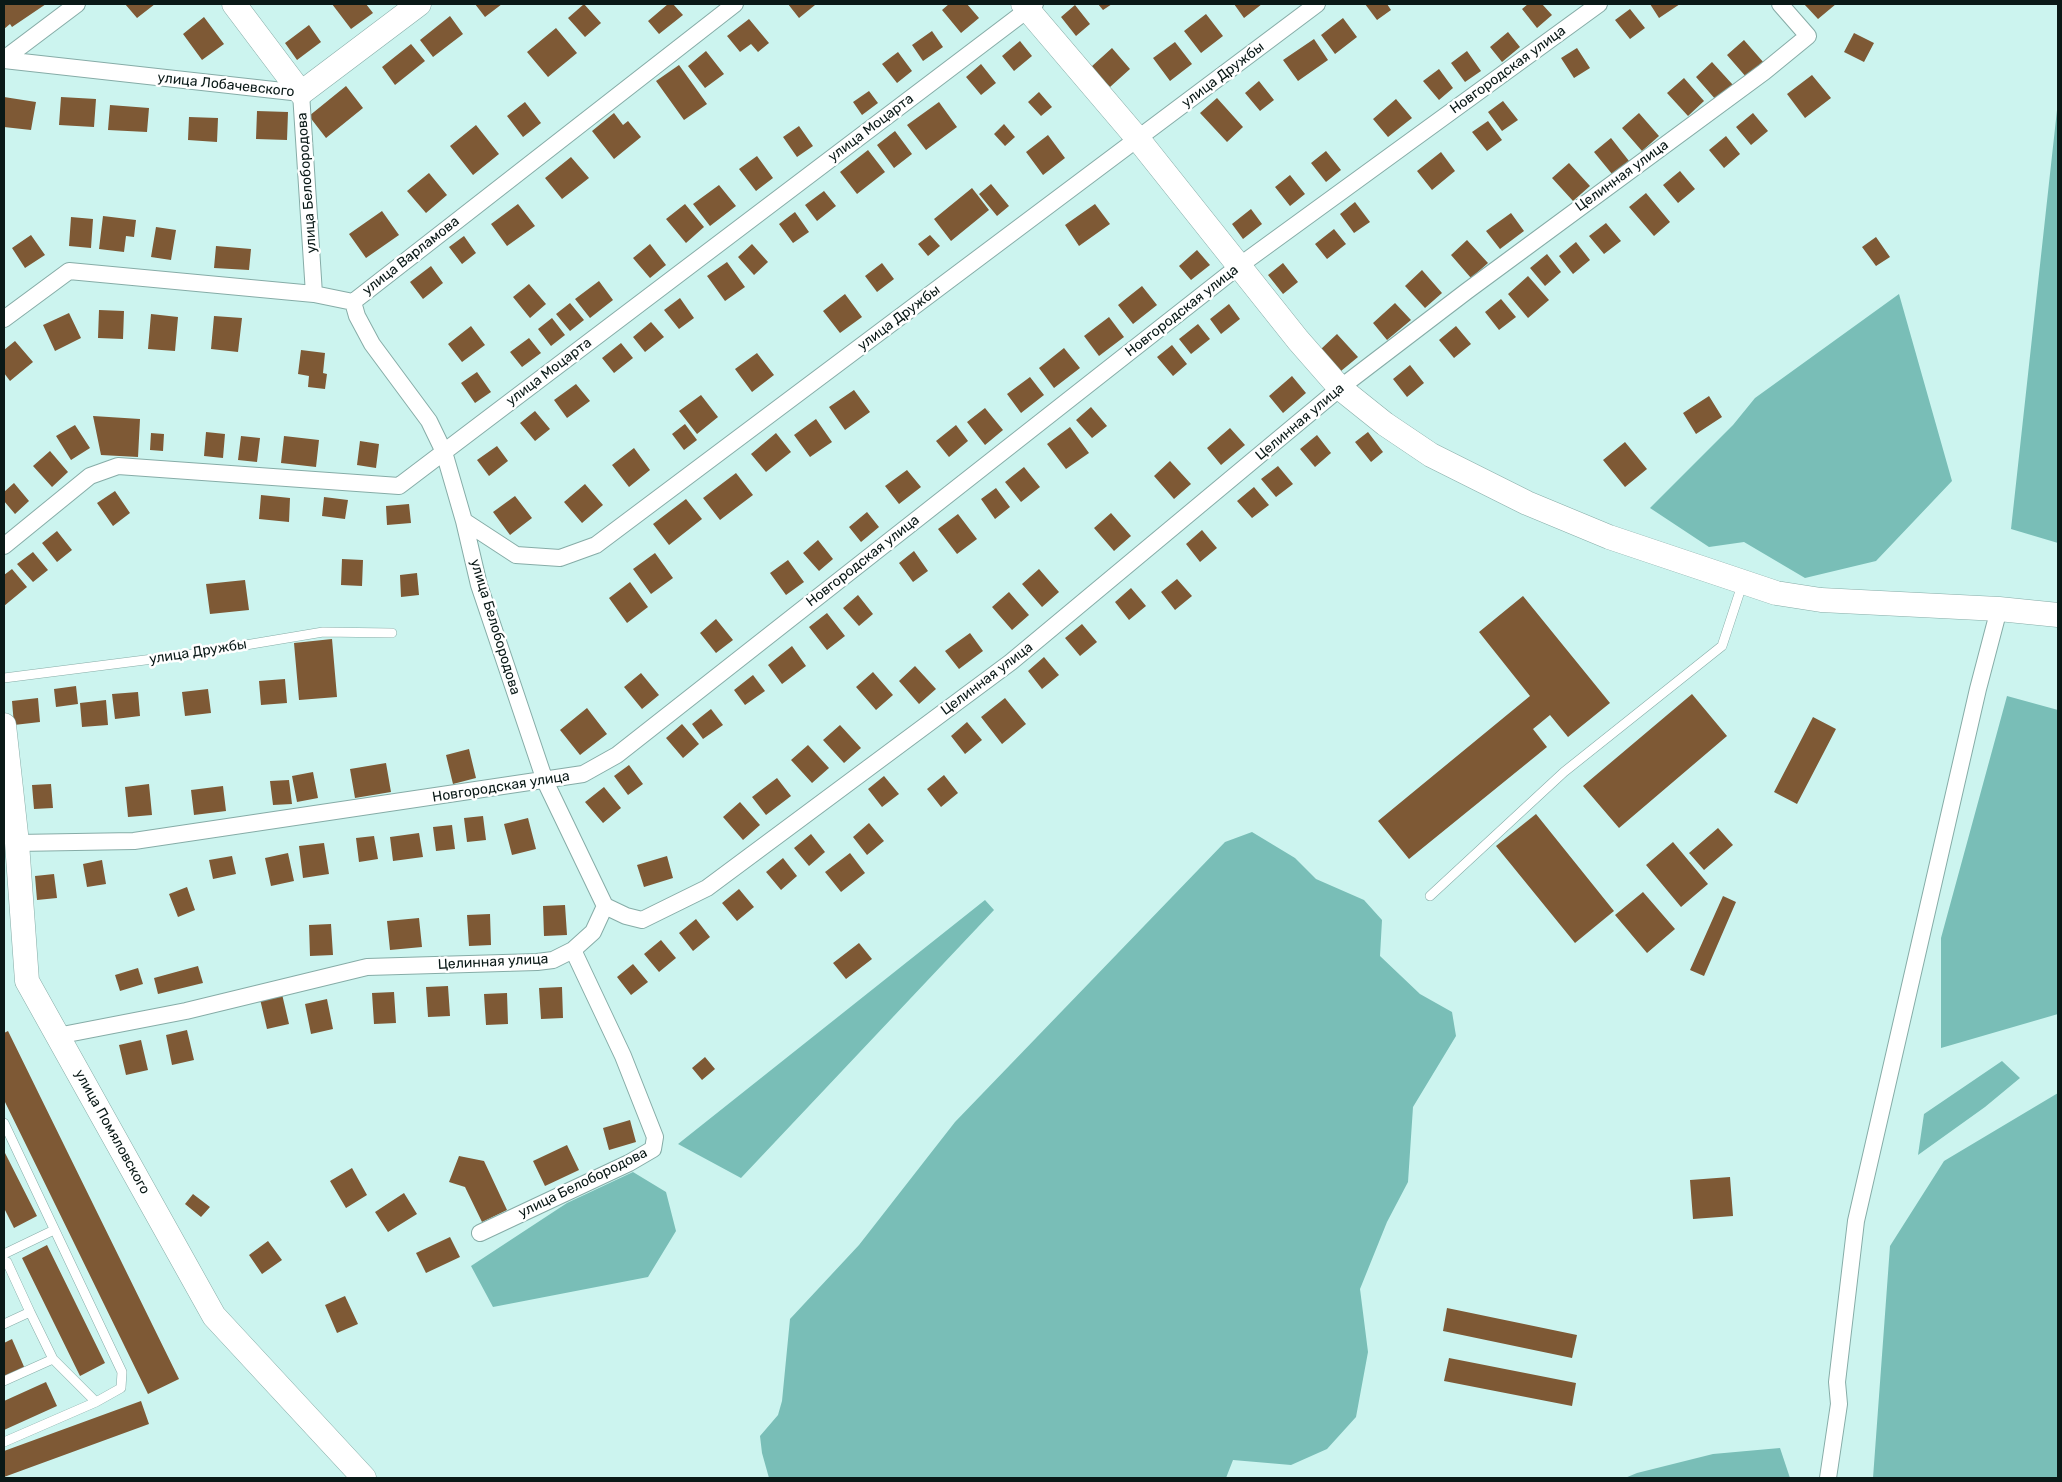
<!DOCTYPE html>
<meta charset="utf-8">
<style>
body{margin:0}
#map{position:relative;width:2062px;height:1482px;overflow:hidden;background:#ccf4ef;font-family:Rubik,sans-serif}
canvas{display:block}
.frame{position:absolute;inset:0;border:5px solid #0a1917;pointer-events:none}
</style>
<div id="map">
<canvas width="2062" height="1482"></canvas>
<div class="frame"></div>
</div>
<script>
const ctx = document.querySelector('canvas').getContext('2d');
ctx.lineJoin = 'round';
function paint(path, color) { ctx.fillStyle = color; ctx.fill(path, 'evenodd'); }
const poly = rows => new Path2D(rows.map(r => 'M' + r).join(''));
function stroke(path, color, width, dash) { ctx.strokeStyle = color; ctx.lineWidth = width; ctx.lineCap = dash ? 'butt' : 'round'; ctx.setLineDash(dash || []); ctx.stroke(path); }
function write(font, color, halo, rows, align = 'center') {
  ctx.font = font + ' Rubik,sans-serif'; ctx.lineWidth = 5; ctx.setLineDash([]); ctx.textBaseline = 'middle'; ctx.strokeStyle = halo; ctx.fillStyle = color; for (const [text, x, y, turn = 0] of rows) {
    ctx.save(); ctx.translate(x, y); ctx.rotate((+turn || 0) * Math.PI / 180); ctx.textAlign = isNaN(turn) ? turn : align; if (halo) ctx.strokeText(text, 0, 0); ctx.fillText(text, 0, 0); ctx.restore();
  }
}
const forest = poly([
 [2058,101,2058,543,2011,529],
 [1899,294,1952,481,1876,561,1805,578,1744,542,1709,547,1650,508,1733,425,1755,398],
 [2007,696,2058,710,2058,1014,1941,1048,1941,938],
 [1252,832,1295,858,1316,879,1364,900,1382,920,1380,956,1420,994,1452,1012,1456,1036,1413,1107,1408,1182,1387,1222,1360,1289,1368,1352,1356,1417,1327,1449,1291,1465,1233,1460,1226,1478,769,1478,762,1453,760,1436,778,1415,782,1401,790,1319,859,1245,955,1122,1225,842],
 [985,900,994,910,741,1178,678,1144],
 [2002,1061,2020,1078,1985,1107,1918,1155,1924,1114],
 [2058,1093,2058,1478,1873,1478,1890,1246,1944,1161],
 [633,1172,666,1192,676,1231,648,1277,493,1307,471,1266,567,1203],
 [1780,1448,1790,1478,1625,1478,1637,1473,1713,1454]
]);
const building = poly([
 [4,4,46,4,12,27,10,24,4,29],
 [125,4,155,4,137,18],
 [332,4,366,4,373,13,351,29],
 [475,4,502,4,485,17],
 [584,4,601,23,585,37,568,18],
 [668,4,673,4,683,15,659,34,648,21],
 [788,4,814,4,815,5,799,18],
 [949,4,967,4,979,18,961,33,942,10],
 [1098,4,1112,4,1103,10],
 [1234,4,1262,4,1244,18],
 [1365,4,1387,4,1391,10,1377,20],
 [1528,4,1542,4,1552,15,1537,28,1522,9],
 [1650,4,1680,4,1659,18],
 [1804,4,1836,4,1818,19],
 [1075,5,1090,24,1076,36,1061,17],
 [1630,9,1645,28,1630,39,1615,20],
 [1206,14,1223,36,1201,53,1184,31],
 [450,16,463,34,433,57,420,40],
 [204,17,224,44,202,60,183,34],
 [1343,18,1357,37,1335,54,1321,35],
 [749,19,769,43,758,52,751,44,740,52,727,36],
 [309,25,321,42,297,60,285,43],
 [556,28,577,53,548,77,527,52],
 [932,31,943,47,923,61,912,45],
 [1508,32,1520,47,1502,62,1490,47],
 [1854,33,1874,43,1864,62,1844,52],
 [1314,39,1328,60,1298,81,1283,60],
 [1744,40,1764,63,1747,78,1727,55],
 [1020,41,1032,56,1014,71,1002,56],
 [1175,42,1192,64,1170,81,1153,58],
 [411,44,425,61,395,85,382,67],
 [1112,48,1130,69,1110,87,1091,67],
 [1577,48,1590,68,1574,78,1561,58],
 [706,51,724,74,705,88,688,66],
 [1467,51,1481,71,1465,82,1451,63],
 [898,52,912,71,897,83,882,64],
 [1712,62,1733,85,1716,100,1696,77],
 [981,64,996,83,981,95,966,77],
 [679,65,707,104,684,120,656,81],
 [1439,69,1453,88,1439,100,1423,81],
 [1812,75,1831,98,1805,118,1787,94],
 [1684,78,1704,101,1688,116,1667,93],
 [1259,81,1274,100,1260,111,1245,93],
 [346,86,363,108,326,138,309,116],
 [869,91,878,103,862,115,853,102],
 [1039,92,1052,107,1041,116,1028,102],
 [4,97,36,102,31,130,4,127],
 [61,97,96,99,94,127,59,125],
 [1217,98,1243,127,1227,142,1200,113],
 [1396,99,1412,118,1388,137,1373,119],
 [1503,101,1518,120,1502,131,1488,112],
 [525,102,541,123,523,137,507,116],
 [939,102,957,127,926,150,907,125],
 [110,105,149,108,147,132,108,130],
 [257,111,288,112,287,140,256,139],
 [614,113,623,125,628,121,641,137,614,159,592,131],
 [1639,113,1659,136,1642,151,1622,128],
 [1753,113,1768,131,1751,145,1736,127],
 [189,117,218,118,217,142,188,140],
 [1488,121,1502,140,1487,151,1472,132],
 [1004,124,1015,137,1005,146,994,134],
 [476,125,499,154,473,175,450,146],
 [799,126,813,146,797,157,783,137],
 [895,131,912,154,894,168,877,145],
 [1048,135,1065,158,1043,175,1026,152],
 [1726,136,1740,154,1724,168,1709,150],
 [1611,138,1629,161,1612,174,1594,152],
 [868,150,885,172,857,194,840,172],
 [1326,151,1341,170,1326,182,1311,163],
 [1441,152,1455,171,1432,190,1417,171],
 [757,156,773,178,756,191,739,169],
 [571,157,589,178,562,199,545,178],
 [1569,163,1590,186,1573,201,1552,178],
 [1680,171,1695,189,1678,203,1663,185],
 [429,173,447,195,426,213,407,191],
 [1290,175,1305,194,1290,206,1275,187],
 [991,184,1009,206,997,216,979,194],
 [719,185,736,206,710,226,693,204],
 [972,188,989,210,951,241,934,219],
 [824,191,836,206,817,221,805,205],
 [1646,193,1670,222,1654,236,1629,207],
 [1355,202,1370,222,1354,233,1340,214],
 [518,204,535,226,507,246,491,224],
 [685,204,704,227,686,243,666,219],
 [1095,204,1110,224,1079,246,1065,225],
 [1251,209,1262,224,1243,239,1232,224],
 [382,211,399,235,366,258,349,234],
 [795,212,809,232,793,243,779,224],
 [1511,213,1524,231,1500,249,1486,231],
 [103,216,136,220,134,237,126,236,124,252,99,249],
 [71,217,93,219,91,248,69,246],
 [1606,223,1621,241,1604,254,1589,236],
 [156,227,176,230,171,260,151,257],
 [1334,229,1346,244,1327,259,1315,244],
 [31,235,45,255,25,268,12,248],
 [930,235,940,246,928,256,918,244],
 [464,236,476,253,462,264,449,247],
 [1876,237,1890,257,1876,266,1862,247],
 [1467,240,1488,263,1471,278,1451,255],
 [1576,242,1590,260,1573,274,1559,256],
 [650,244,666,265,650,278,633,258],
 [752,244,768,262,754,275,738,257],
 [216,246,251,249,249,270,214,268],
 [1197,250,1210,265,1191,280,1179,266],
 [1547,254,1561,272,1545,286,1530,268],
 [727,262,745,287,725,301,707,276],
 [882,263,894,279,877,292,865,276],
 [1283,263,1298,282,1283,294,1268,275],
 [431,266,443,283,423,299,410,282],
 [1422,270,1442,293,1425,308,1405,286],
 [1528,276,1549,300,1528,318,1508,294],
 [599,281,613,300,590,318,575,299],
 [529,284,546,304,530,318,513,297],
 [1142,286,1157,305,1133,324,1118,305],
 [845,294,862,317,840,333,823,311],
 [680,298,694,318,679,329,664,310],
 [1501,299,1516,317,1499,330,1485,312],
 [570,303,584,320,570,331,556,314],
 [1395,303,1411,320,1387,340,1373,323],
 [1229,304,1240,319,1221,334,1210,319],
 [99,310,124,311,123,339,98,338],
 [69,313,81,338,55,351,43,325],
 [151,314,178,317,175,351,148,349],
 [214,316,242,318,238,352,211,349],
 [1109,317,1124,337,1099,356,1084,336],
 [552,318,565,335,551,346,538,329],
 [651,322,664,337,645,352,633,337],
 [1198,324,1210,339,1191,354,1179,339],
 [471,326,485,345,462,362,448,344],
 [1456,326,1471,344,1454,358,1439,340],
 [1337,334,1358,357,1341,371,1321,349],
 [529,338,541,353,522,367,510,352],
 [15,341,33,362,10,381,4,373,4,350],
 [621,343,633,358,614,373,602,358],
 [1172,345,1187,364,1173,376,1157,357],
 [1064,348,1080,368,1054,388,1039,368],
 [301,350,325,353,323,373,327,374,325,389,308,387,309,376,298,374],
 [757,353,774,375,752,392,735,369],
 [1410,365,1424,383,1407,397,1393,379],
 [477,372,491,392,475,403,461,383],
 [1292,376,1306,393,1283,413,1269,396],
 [1030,377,1044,395,1021,413,1007,394],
 [576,384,590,401,567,418,554,400],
 [854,390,870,412,845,430,829,407],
 [701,395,718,417,697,434,679,411],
 [1709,396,1722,417,1696,434,1683,413],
 [1091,407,1107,426,1092,438,1076,420],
 [985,408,1003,430,985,445,967,422],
 [535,411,550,429,535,441,520,423],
 [93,416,140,419,138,457,101,455],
 [816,419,832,442,810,457,794,435],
 [685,424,697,440,684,450,672,434],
 [75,425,90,448,71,460,56,436],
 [956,425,968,441,949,457,936,441],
 [1070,427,1089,453,1066,469,1047,444],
 [1230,428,1245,445,1221,465,1207,448],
 [206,432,225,434,223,458,204,456],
 [1368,432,1383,452,1371,462,1355,442],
 [151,433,164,434,163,451,150,450],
 [776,433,791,452,766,472,751,454],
 [1317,435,1331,453,1315,467,1300,449],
 [241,436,260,438,257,462,238,460],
 [284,436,319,440,316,467,281,463],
 [360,441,379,444,376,468,357,465],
 [1625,442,1647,469,1625,487,1603,460],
 [497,446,508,461,489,476,477,460],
 [634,448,650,470,629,487,612,465],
 [50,451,68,472,52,487,33,466],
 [1170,461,1191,484,1174,499,1154,476],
 [1278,466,1293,484,1276,497,1261,479],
 [1024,467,1040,487,1021,502,1005,482],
 [907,470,921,487,899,504,885,486],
 [736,473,753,495,720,520,703,498],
 [14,483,29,501,15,514,4,501,4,492],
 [585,484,603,505,582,523,564,502],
 [1254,487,1269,505,1252,518,1237,501],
 [996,488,1010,507,995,519,981,499],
 [115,491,130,513,113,526,97,503],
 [261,495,290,498,289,522,259,519],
 [515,496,532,518,510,535,493,512],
 [324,497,348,500,345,519,322,516],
 [686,499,702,519,669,545,653,524],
 [409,504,411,523,387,525,386,506],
 [867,512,879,527,861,542,849,527],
 [1111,513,1131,536,1114,551,1094,528],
 [958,514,977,539,957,554,938,529],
 [1202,530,1217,548,1200,562,1186,544],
 [57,531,72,550,57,562,42,543],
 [818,540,833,559,819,571,803,553],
 [914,551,928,571,913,582,899,563],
 [33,552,48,570,33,582,17,564],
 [655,553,673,578,651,594,633,569],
 [342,559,363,560,362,586,341,585],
 [788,560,804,582,786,595,770,573],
 [12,569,27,587,4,606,4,575],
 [1039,569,1059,592,1042,607,1022,584],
 [417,573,419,595,401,597,400,575],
 [1177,579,1192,596,1175,610,1161,592],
 [245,580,249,610,210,614,206,584],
 [630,582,648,607,627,623,609,598],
 [1131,588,1146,606,1129,620,1115,602],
 [1009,592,1029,615,1012,630,992,607],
 [858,595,873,614,859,626,843,608],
 [1523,596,1610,703,1568,737,1550,715,1533,729,1547,747,1409,859,1378,821,1530,696,1479,632],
 [827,613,845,636,827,650,809,627],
 [716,619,733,640,716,653,700,633],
 [1082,624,1097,642,1080,656,1065,638],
 [970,633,983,651,959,669,945,651],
 [332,639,337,697,299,700,294,643],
 [792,646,806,666,782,684,768,665],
 [1044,657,1059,675,1042,689,1028,671],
 [915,666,936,689,919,704,899,681],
 [873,672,893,695,876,710,856,687],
 [641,673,659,695,642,709,624,687],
 [753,675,765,691,745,705,734,690],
 [285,679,287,703,261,705,259,681],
 [76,686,78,704,56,707,54,689],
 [208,689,211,713,185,716,182,692],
 [138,692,140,716,115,719,112,694],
 [1692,694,1727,736,1619,828,1583,786],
 [38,698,40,722,14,725,12,701],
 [1005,698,1026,724,1002,744,981,717],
 [106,700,108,725,82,727,80,703],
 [587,708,607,734,580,755,560,730],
 [711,709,723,725,703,739,692,724],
 [1813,717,1836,729,1797,804,1774,792],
 [967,722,982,740,965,754,951,736],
 [682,724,699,744,683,758,666,738],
 [840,725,861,748,844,763,823,740],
 [808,745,829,768,812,783,791,760],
 [469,749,476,778,453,784,446,755],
 [386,763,391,792,355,798,350,769],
 [629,765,643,784,628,795,614,776],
 [313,772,318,798,297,802,292,776],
 [944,775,958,793,941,807,927,789],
 [884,776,899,794,882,807,868,789],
 [777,778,791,796,766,815,752,797],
 [289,780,292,804,273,805,270,781],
 [51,784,53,808,34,809,32,785],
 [149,784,152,815,128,817,125,787],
 [223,786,226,811,194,815,191,790],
 [604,787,621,808,603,823,585,802],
 [740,802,760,825,743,840,723,817],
 [1536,814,1614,911,1575,943,1496,846],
 [483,816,486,840,467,842,464,818],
 [528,818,536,849,512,855,504,824],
 [869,823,884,841,867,855,853,837],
 [452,825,455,849,436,851,433,827],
 [1718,828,1733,845,1704,870,1689,853],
 [419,833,423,857,393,861,390,837],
 [811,834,825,852,809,866,794,848],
 [374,836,378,859,359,862,356,838],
 [1673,842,1708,884,1681,907,1646,865],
 [324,843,329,874,303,878,299,846],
 [288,853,294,881,271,886,265,858],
 [850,853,865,873,841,892,825,872],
 [232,856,236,874,213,879,209,860],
 [667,856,673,878,644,887,637,865],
 [783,858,797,876,781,890,766,872],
 [102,860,106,884,87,887,83,864],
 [54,874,57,898,37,900,35,876],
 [187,887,195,910,178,917,169,894],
 [739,889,754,907,737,921,722,903],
 [1643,892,1675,929,1647,953,1615,915],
 [1723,896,1736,902,1704,976,1690,970],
 [565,905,567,935,544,936,543,906],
 [490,914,491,945,469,946,467,915],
 [419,918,422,947,390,950,387,921],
 [696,919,710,937,693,951,679,933],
 [331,924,333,955,310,956,309,925],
 [661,940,676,958,659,972,644,954],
 [859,943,872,959,846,979,833,963],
 [633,964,648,982,631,995,617,977],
 [198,966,203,983,158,994,154,978],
 [138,968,143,984,120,991,115,975],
 [448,986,450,1016,428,1017,426,987],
 [562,987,563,1018,541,1019,539,988],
 [394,992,396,1023,374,1024,372,993],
 [507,993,508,1024,486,1025,484,994],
 [282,994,289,1024,267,1029,260,999],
 [327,999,333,1029,311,1034,305,1004],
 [187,1030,194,1060,172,1065,166,1035],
 [8,1031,179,1379,148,1394,4,1100,4,1033],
 [141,1040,148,1070,126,1075,119,1045],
 [705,1057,715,1069,702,1080,692,1068],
 [630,1120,636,1142,609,1150,603,1128],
 [567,1145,579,1170,545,1186,533,1161],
 [4,1151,37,1216,14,1228,4,1208],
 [459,1156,484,1161,507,1210,482,1222,465,1187,449,1182],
 [352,1168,367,1195,346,1208,330,1181],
 [1730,1177,1733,1216,1693,1219,1690,1180],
 [404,1193,417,1214,388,1232,375,1212],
 [193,1194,210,1207,201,1217,185,1204],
 [450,1237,460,1257,426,1273,416,1253],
 [268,1241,282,1260,262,1274,249,1255],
 [47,1245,105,1363,80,1376,22,1258],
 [345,1296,358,1324,337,1333,325,1305],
 [1447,1308,1577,1335,1572,1358,1443,1331],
 [12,1339,25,1369,4,1378,4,1343],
 [1449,1358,1576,1383,1572,1406,1444,1381],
 [46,1382,57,1406,4,1430,4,1401],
 [141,1401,149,1424,4,1477,4,1451]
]);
const lane = poly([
 [4,678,192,654,323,632,392,633],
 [1430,896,1564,772,1722,646,1743,582],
 [4,1123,122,1372,121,1388,96,1402,4,1442],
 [4,1254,54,1230],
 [4,1264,7,1262,30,1312],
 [4,1324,30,1312,53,1359,4,1381],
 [53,1359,96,1402]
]);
const street = poly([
 [4,59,77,4],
 [4,60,301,93,314,294],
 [353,302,357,316,372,344,429,421,444,452,464,521,479,585,545,781,605,906],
 [4,319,69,271,314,294,353,302,735,4],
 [464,521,516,555,560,558,596,545,1317,4],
 [4,546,90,476,118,466,399,486,1035,4],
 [17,843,134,841,583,774,617,755,1239,266,1599,4],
 [605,906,626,916,642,920,707,888,1011,662,1340,388,1467,291,1764,72,1808,36,1780,4],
 [57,1036,186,1011,367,967,537,962,553,960,573,950,593,932,605,906],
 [480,1233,629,1163,653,1149,655,1137,623,1056,573,950],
 [1828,1478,1839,1404,1837,1382,1856,1221,1978,689,1999,609]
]);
const secondary = poly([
 [234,4,301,93,419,4],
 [1023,4,1138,139,1298,340,1340,388,1385,424,1431,455,1527,503,1609,537,1776,593,1821,600,1999,609,2058,615],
 [4,725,17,843,27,981,214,1316,364,1478]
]);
const streetNames = [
 ["Новгородская улица",1508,70,-36],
 ["улица Дружбы",1223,75,-37],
 ["улица Лобачевского",226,85,6],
 ["улица Моцарта",871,128,-37],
 ["Целинная улица",1622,176,-36],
 ["улица Белобородова",307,183,-94],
 ["улица Варламова",411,256,-38],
 ["Новгородская улица",1182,311,-38],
 ["улица Дружбы",899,318,-37],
 ["улица Моцарта",549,372,-37],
 ["Целинная улица",1300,422,-40],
 ["Новгородская улица",863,561,-38],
 ["улица Белобородова",495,627,73],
 ["улица Дружбы",198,652,-9],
 ["Целинная улица",987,679,-37],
 ["Новгородская улица",501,787,-9],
 ["Целинная улица",493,962,-3],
 ["улица Помяловского",112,1132,61],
 ["улица Белобородова",583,1183,-26]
];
paint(forest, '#79beb7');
paint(building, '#7e5935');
stroke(lane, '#86aca7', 10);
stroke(street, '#86aca7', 18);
stroke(secondary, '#86aca7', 25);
stroke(lane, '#fff', 9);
stroke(street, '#fff', 16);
stroke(secondary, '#fff', 24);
write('14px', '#0a1917', '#fff', streetNames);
</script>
